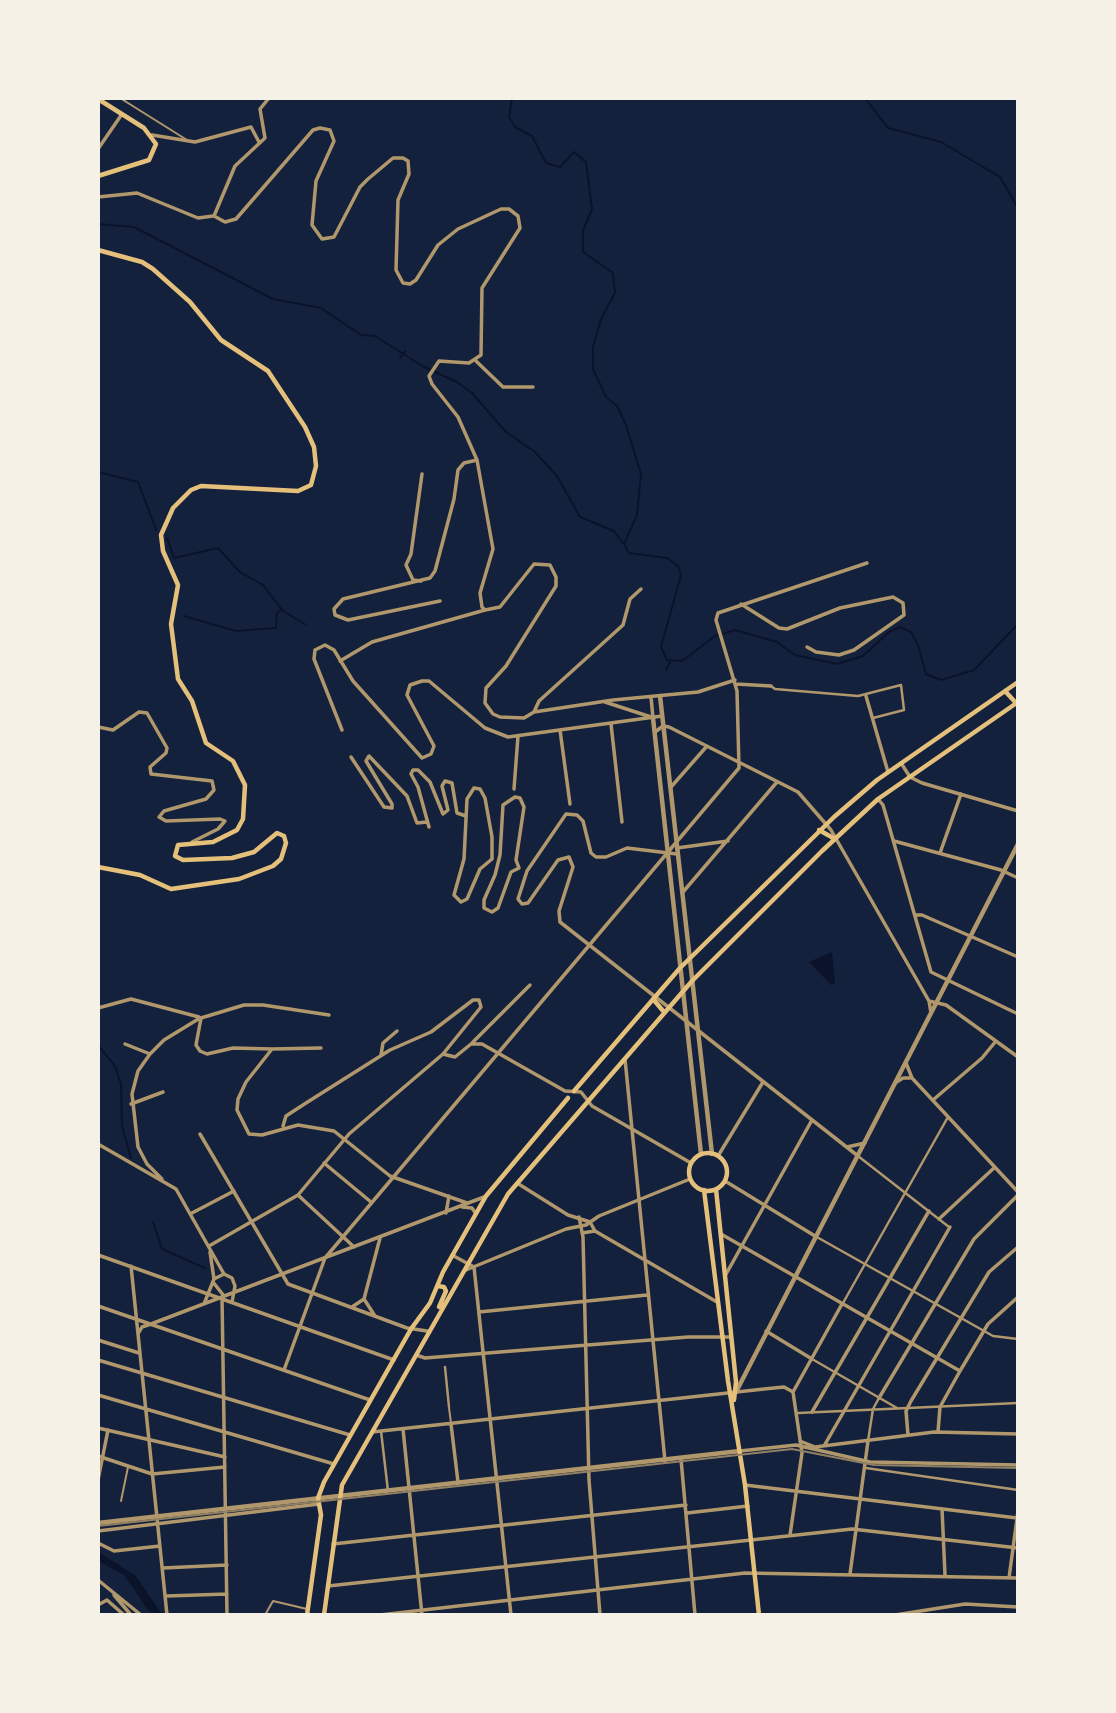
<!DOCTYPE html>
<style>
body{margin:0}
#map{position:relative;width:1116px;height:1713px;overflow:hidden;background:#14213d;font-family:"Roboto Serif",serif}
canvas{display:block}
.frame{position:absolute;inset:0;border:100px solid #f6f1e7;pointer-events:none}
</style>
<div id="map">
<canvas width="1116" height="1713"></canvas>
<div class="frame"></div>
</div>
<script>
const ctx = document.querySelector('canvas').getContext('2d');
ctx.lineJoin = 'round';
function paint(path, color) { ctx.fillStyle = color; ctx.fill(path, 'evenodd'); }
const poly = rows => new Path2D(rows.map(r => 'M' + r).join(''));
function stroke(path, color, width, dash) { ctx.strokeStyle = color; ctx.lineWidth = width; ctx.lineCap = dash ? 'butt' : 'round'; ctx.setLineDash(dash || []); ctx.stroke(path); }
const water = poly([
 [832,952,835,984,831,985,809,962],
 [98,1552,135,1575,160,1611,168,1615,154,1615,148,1610,124,1575,98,1561]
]);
const stream = poly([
 [512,98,509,117,515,127,532,136,546,163,560,167,574,152,586,162,592,209,583,231,583,252,613,273,615,293,601,319,593,347,593,369,606,397,617,406,626,425,641,474,637,515,624,544,629,553,667,558,678,566,681,575,661,647,667,660,682,661,715,636,735,630,777,642,795,655,837,664,863,656,889,632,900,627,911,632,918,645,926,674,941,680,974,670,1018,624],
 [865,98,888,128,941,142,1000,177,1018,208],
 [98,224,134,227,273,299,321,308,361,335,375,336,424,367,457,382,472,393,506,432,535,452,557,476,580,517,614,531,623,543],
 [400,358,405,351],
 [98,472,138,482,156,530],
 [167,538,174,558,218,548,240,572,263,585,282,610,306,625],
 [184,616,236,631,276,628,277,613,281,610],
 [666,670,670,662],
 [98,1045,115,1066,121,1084,122,1126,131,1158],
 [153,1222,162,1249,205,1268]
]);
const service = poly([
 [120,98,187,140],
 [449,1408,451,1423],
 [121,1501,128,1467],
 [265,1615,273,1601,307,1609]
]);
const pedestrian = poly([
 [771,686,775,689,858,696,901,685,904,710,873,718],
 [858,1156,949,1227],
 [815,1236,993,1336,1018,1339],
 [843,1303,948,1117],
 [812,1359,897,1408],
 [445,1367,449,1407],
 [798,1413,1018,1403],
 [381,1431,388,1491],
 [868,1441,873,1409,879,1398],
 [866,1468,1018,1490]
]);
const minor = poly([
 [152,135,195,142,251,127,259,142],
 [98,149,122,114],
 [98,197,137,193,198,218,213,216],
 [214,216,225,222,236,219,313,130,320,128,330,130,334,141,316,181,312,225,322,239,334,237,360,187,368,179,393,158,403,158,408,161,409,174,398,200,396,270,403,283,410,284,416,280,438,245,458,229,501,209,509,209,518,216,520,228,482,288,481,355,469,363,439,361,429,376,432,384,458,417,477,460,493,549,480,593,482,607,485,610,500,607,534,564,550,565,556,577,556,586,506,666,486,688,485,703,493,714,500,717,524,718,534,712,613,700,698,692,735,680],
 [214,216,235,166,265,138,260,109,269,98],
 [476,361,503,387,533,387],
 [421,581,413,580,406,565,411,554,422,474],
 [440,601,348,620,335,615,334,609,343,599,430,578,435,571,454,499,458,470,464,463,477,460],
 [741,604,779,628,787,629,840,608,893,597,903,603,904,615,854,650,839,655,816,652,807,647],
 [340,661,372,642,485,610],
 [736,684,771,686],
 [866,696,888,772],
 [651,697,653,718],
 [605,702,651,717],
 [1018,704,1018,731],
 [534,712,539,701,623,625,630,599,641,589],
 [611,724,622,822],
 [98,727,113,730,139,712,147,713,167,748,166,753,150,767,151,774,212,781,214,790,206,799,164,811,159,817,166,821,220,819,225,821,218,829,192,842],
 [342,730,314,659,315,650,325,645,334,650,353,681,422,758,431,754,434,746,407,695,410,685,422,681,429,681,485,728,508,737,662,716],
 [560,730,570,804],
 [655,732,663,726,669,727,798,792,831,830,929,1001,931,1013],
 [351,757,384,807,392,808,392,804,366,761,369,756,407,796,417,823,427,822],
 [901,763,910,777,922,783,1018,811],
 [671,787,707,746],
 [474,788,480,789,485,798,492,837,492,859,480,869,467,899,461,902,454,895,464,859,467,799,474,788],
 [514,789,518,736],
 [515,797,520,798,524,807,516,860,519,868,511,872,498,908,492,912,484,908,484,900,495,875,500,855,503,805,515,797],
 [878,799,883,805,931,972,1018,1014],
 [429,827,418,787,411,774,413,770,418,770,430,782,443,814,448,810,442,786,445,781,452,783,457,813,466,816],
 [894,841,1001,870,1018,878],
 [677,848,728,841],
 [940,853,961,794],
 [677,854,627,848,606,857,596,857,591,853,583,821,577,815,566,814,527,871,518,899,522,904,528,903,558,860,569,857,573,867,559,911,560,922,858,1156],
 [683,892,777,782],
 [915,915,922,915,1018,957],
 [929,1001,946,1005,1018,1057],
 [98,1008,131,999,199,1017],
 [472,1043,530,985],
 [125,1044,150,1054],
 [321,1048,272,1049,246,1082,238,1099,237,1110,249,1134,262,1135,298,1125,334,1131,390,1176,467,1203],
 [272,1049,233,1048,207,1054,200,1051,196,1045,201,1018,244,1005,263,1005,329,1015],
 [443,1054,455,1057,471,1044,482,1044,565,1091,581,1092,592,1106,691,1163],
 [381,1055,383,1043,397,1031],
 [625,1059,665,1461],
 [906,1063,912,1078,1018,1192],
 [895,1083,903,1078,910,1078],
 [933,1100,982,1058,996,1041],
 [131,1104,163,1092],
 [200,1134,288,1284,407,1328,427,1331],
 [98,1144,176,1189,224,1274],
 [847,1147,865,1143],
 [718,1156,763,1082],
 [324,1163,371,1202],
 [162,1179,147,1164,138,1147,132,1094,138,1071,150,1054,164,1040,200,1018],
 [725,1181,815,1236],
 [517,1183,568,1215,590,1222],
 [298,1195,354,1247],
 [462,1207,472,1208,476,1214],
 [192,1213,234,1191],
 [446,1213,449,1196],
 [579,1217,583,1237,589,1480,600,1615],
 [939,1219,995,1167],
 [590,1222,595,1231,717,1302],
 [582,1233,595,1231],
 [721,1234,960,1371],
 [209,1246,298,1195,349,1134,443,1054,481,1007,479,1000,473,1000,431,1032,390,1050,306,1103,286,1116,283,1126],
 [98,1255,394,1360],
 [452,1255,474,1267,511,1615],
 [131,1266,167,1615],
 [466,1270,566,1229,586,1225,599,1216,690,1179],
 [725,1276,812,1120],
 [214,1279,224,1274,232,1278,235,1286,232,1302],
 [213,1282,224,1296],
 [222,1297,227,1615],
 [364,1299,380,1238],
 [204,1304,214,1279,210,1252],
 [98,1306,370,1400],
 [352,1307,364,1299,375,1316],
 [479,1312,647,1295],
 [766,1331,812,1359],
 [138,1334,142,1327,151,1324,484,1197],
 [98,1340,139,1353],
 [416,1355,425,1358,688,1337,731,1337],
 [98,1360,350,1435],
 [284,1370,325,1258,739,768,737,691,716,620,718,613,867,563],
 [793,1392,842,1304],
 [98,1395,334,1464],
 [879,1398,974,1239,1018,1195],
 [812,1412,929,1211],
 [451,1424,458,1482],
 [98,1428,225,1457],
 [403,1429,422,1615],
 [372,1432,764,1389,784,1387,793,1392],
 [938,1432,940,1407,960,1371,988,1324,1018,1297],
 [908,1435,906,1411,911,1401,989,1272,1018,1247],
 [800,1441,815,1447,934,1432,1018,1434],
 [824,1446,950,1227],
 [740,1451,796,1445,870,1462,1018,1465],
 [98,1456,152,1474,225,1467],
 [681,1459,695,1615],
 [98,1480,108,1430],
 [745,1485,1017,1518],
 [942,1509,945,1575],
 [687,1513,748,1506],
 [98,1531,319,1504],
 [790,1535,802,1453,793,1392],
 [98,1543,114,1551,160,1546],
 [333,1544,686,1505],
 [163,1568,227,1565],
 [850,1574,868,1441],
 [1009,1578,1018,1511],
 [98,1580,141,1615],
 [328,1586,852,1529,1018,1548],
 [114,1595,131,1615],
 [167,1596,227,1594],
 [98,1605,107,1600,124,1615],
 [380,1615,745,1573,1018,1578],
 [895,1615,965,1604,1018,1607]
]);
const tertiary = poly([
 [660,696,712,1154],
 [653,718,701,1154],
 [736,1392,1018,844],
 [98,1523,740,1451]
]);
const secondary = poly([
 [98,99,144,128,156,144,149,160,98,176],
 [98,250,142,262,153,269,190,302,221,340,268,371,305,427,314,447,316,466,311,485,298,491,201,486,191,490,173,508,161,535,163,551,178,585,171,624,178,679,192,701,206,743,233,761,245,785,243,819,237,830,213,842,178,845,175,856,183,860,232,858,254,852,277,833,284,836,286,843,281,859,273,866,239,879,171,889,140,875,98,867],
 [1005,691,1016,703],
 [819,830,835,839],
 [653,999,664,1012],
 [574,1091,680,968,834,817,877,780,1018,682],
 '689 1172a19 19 0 1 1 38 0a19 19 0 1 1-38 0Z',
 [716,1189,736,1382,734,1400],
 [704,1190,728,1381,745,1485,759,1615],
 [438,1286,444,1287,446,1291,439,1307],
 [307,1615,321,1515,318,1498,324,1482,411,1329,430,1303,443,1272,486,1196,568,1098],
 [324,1615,342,1485,508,1194,692,981,822,851,878,799,1018,702]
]);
const tram = poly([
 [98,1526,792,1449,874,1465,1018,1468]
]);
paint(water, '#0b132b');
stroke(stream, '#0b132b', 2);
stroke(service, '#b1986c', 2);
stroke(pedestrian, '#b1986c', 2.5);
stroke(minor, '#b1986c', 3.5);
stroke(tertiary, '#b1986c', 4.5);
stroke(secondary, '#e5c07b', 4.5);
stroke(tram, '#918062', 2);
</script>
